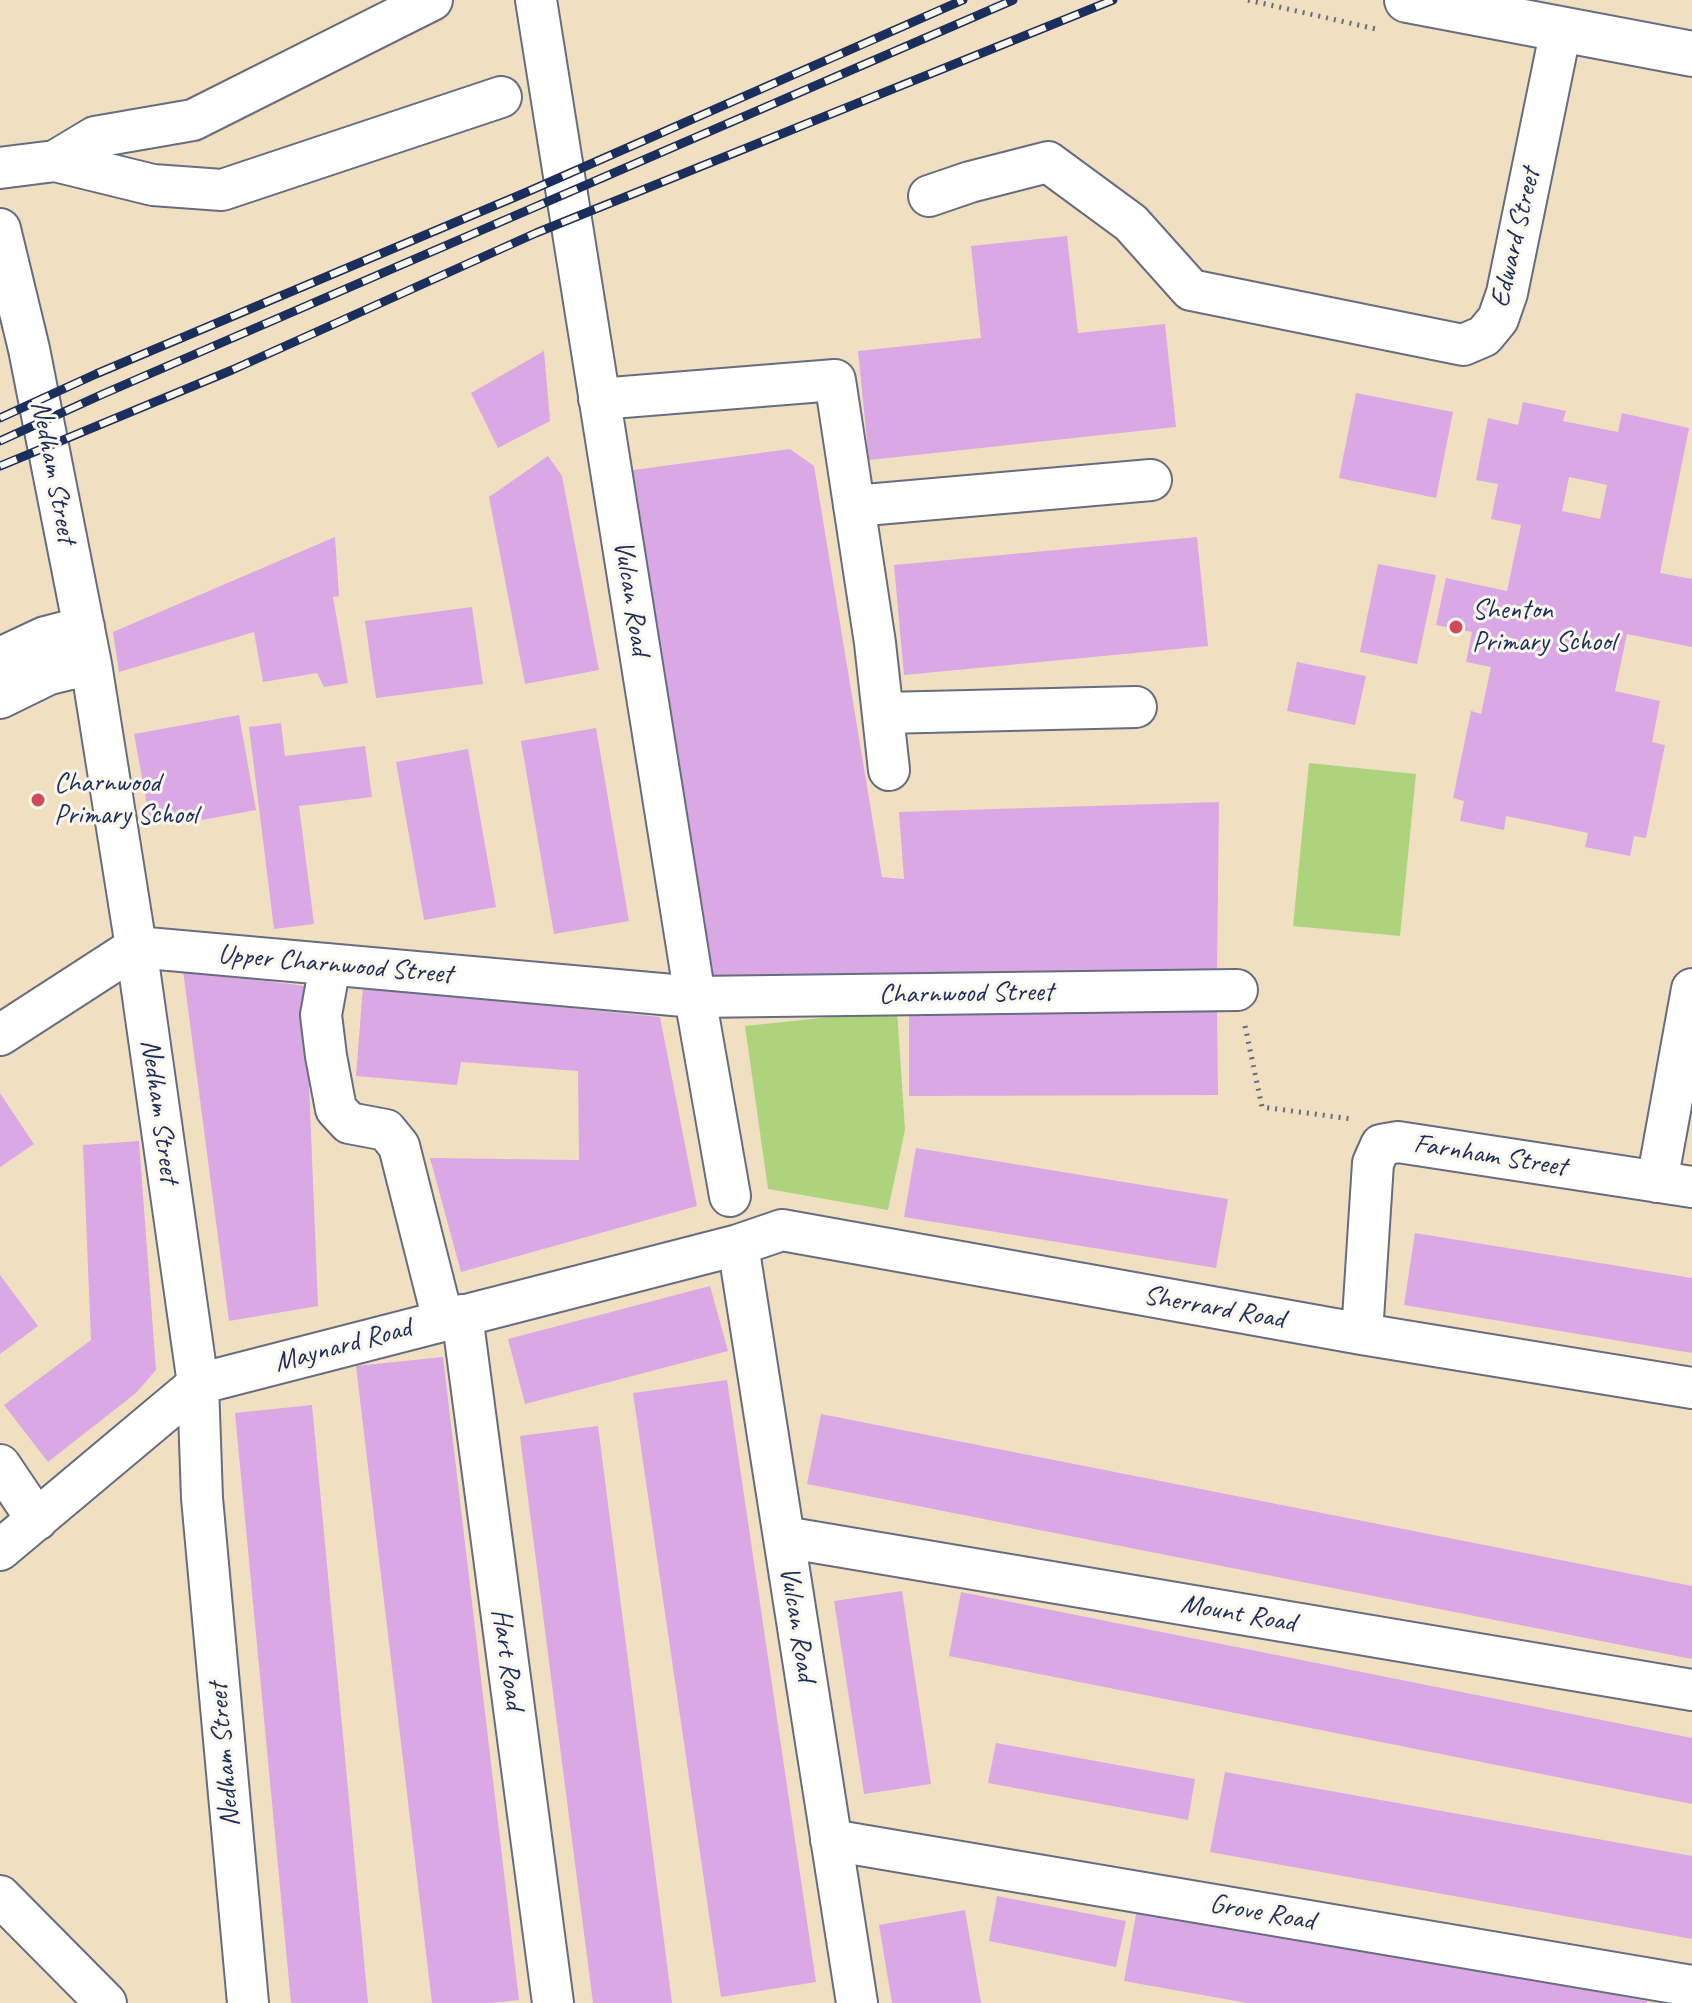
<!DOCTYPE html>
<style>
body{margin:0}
canvas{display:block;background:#f0e0c1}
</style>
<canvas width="1692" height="2003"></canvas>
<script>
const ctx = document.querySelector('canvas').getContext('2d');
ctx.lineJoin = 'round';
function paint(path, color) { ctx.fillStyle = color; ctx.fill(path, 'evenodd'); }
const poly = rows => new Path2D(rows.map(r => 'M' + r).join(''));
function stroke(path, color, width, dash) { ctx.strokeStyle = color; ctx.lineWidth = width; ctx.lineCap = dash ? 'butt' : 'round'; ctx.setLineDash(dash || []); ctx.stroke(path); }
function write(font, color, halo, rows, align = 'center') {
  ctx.font = font + ' Caveat,sans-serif'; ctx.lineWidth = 6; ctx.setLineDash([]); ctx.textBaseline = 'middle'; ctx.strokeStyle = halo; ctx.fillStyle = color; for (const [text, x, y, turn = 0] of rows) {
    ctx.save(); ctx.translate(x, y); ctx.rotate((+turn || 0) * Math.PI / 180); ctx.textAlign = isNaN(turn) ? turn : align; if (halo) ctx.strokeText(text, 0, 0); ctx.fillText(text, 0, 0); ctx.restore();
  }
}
const green = poly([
 [1309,763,1416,774,1400,936,1293,926],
 [897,1010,905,1130,888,1210,768,1189,745,1026]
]);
const building = poly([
 [1067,236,1078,333,1165,324,1176,427,869,460,858,351,981,338,971,246],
 [544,351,550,421,498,448,471,393],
 [1356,393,1453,412,1436,498,1339,478],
 [1523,402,1566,411,1563,421,1618,432,1622,413,1689,428,1660,573,1692,579,1692,647,1627,634,1615,691,1660,701,1652,742,1665,745,1646,838,1634,836,1630,856,1585,847,1588,833,1506,816,1504,830,1460,821,1464,801,1453,798,1471,711,1481,714,1491,667,1466,662,1472,632,1436,625,1446,578,1507,591,1521,525,1491,519,1498,484,1476,480,1488,418,1518,425],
 [1569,477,1607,485,1600,519,1562,511],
 [790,449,814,466,882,877,904,879,899,812,1219,802,1217,972,711,979,626,471],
 [548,456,562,476,599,670,525,684,489,497],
 [335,537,339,596,333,597,348,683,324,687,317,673,263,682,254,632,119,672,113,632],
 [1197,537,1208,646,904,675,894,565],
 [1378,564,1436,575,1417,664,1360,652],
 [472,607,483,684,376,698,365,621],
 [1297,662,1366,676,1355,725,1287,711],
 [239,715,256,810,202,820,201,812,150,821,134,734],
 [281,723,285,756,365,746,372,797,299,806,314,924,274,929,249,727],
 [596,728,629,921,554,934,521,741],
 [468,749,496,907,424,920,396,762],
 [183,970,305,986,318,1306,229,1321],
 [363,987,660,1017,697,1206,461,1272,430,1158,579,1160,578,1071,461,1062,457,1085,356,1076],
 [909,1011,1217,1011,1218,1095,909,1096],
 [0,1093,34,1144,0,1167],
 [139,1141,156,1370,136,1393,48,1462,4,1405,91,1340,83,1145],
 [916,1148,1228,1199,1216,1268,904,1217],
 [1415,1233,1692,1278,1692,1353,1404,1305],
 [0,1275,38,1326,0,1354],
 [710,1286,728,1351,525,1404,508,1339],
 [443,1357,519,2000,491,2003,432,2003,356,1366],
 [727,1380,816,1982,721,1997,633,1393],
 [312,1405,368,2003,291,2003,235,1413],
 [821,1414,1692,1586,1692,1659,807,1484],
 [598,1426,672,2003,593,2003,520,1436],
 [902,1591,931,1784,864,1794,834,1601],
 [961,1592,1692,1738,1692,1804,949,1656],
 [996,1743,1195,1779,1188,1820,988,1783],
 [1225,1772,1692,1856,1692,1939,1210,1852],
 [997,1896,1126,1921,1116,1967,989,1941],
 [1137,1909,1647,2001,1647,2003,1247,2003,1124,1981],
 [965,1910,981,2003,892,2003,879,1925]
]);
const path = poly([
 [1248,0,1376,29],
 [1245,1026,1262,1107,1352,1119]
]);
const minor = poly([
 [536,0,695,997,730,1196],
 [55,161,95,137,193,120,432,0],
 [0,168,55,161,153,185,222,190,501,97],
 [929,196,970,182,1048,162,1131,223,1191,290,1463,345,1484,336,1498,319,1507,293,1561,29],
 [0,229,29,349,91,664,136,947,198,1384,202,1498,248,2003],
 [599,399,835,380,875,643,889,770],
 [854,506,1151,480],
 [0,658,45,637,84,627],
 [0,698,49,674,91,664],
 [883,713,1136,707],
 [330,965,321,1015,326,1056,336,1109,349,1123,386,1130,399,1146,443,1320],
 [0,1035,136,947,695,997,1237,990],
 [1657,1182,1692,989],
 [738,1245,857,2003],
 [462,1315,553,2003],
 [1362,1334,1373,1163,1381,1145,1398,1142,1692,1187],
 [0,1465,37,1520],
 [784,1537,1692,1690],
 [0,1550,198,1384,738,1245,782,1230,1362,1334,1692,1388],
 [831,1840,1692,1986],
 [0,1896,106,2003]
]);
const major = poly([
 [1407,0,1692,54]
]);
const rail = poly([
 [0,418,96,374,527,192,963,0],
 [0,441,103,394,1013,0],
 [0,466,232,370,536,233,1113,0]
]);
const markers = [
 [1456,627,8,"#d1495b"],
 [38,800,8,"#d1495b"]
];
const streetNames = [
 ["Edward Street",1516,238,-77],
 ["Nedham Street",53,472,79],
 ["Vulcan Road",631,598,81],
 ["Upper Charnwood Street",335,965,5],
 ["Charnwood Street",966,994,-1],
 ["Nedham Street",159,1111,82],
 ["Farnham Street",1490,1156,9],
 ["Sherrard Road",1214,1308,10],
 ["Maynard Road",343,1346,-15],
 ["Mount Road",1238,1614,10],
 ["Vulcan Road",797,1624,81],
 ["Hart Road",507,1659,82],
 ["Nedham Street",225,1755,-95],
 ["Grove Road",1262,1913,10]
];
const poiNames = [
 ["Shenton",1472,611],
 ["Primary School",1472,643],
 ["Charnwood",54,784],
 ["Primary School",54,816]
];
paint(green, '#add37d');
paint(building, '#daa8e4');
stroke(minor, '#666d81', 44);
stroke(major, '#666d81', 48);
stroke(path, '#666d81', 5, [2, 6]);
stroke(minor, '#fff', 40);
stroke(major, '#fff', 44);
stroke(rail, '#1b2f5e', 9);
stroke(rail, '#fbf7ec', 6, [18]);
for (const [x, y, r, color] of markers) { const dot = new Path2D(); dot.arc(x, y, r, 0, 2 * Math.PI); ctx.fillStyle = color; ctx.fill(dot); stroke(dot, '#fbf7ec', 3); }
write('28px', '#1b2f5e', '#fbf7ec', streetNames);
write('28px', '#1b2f5e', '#fbf7ec', poiNames, 'left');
</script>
